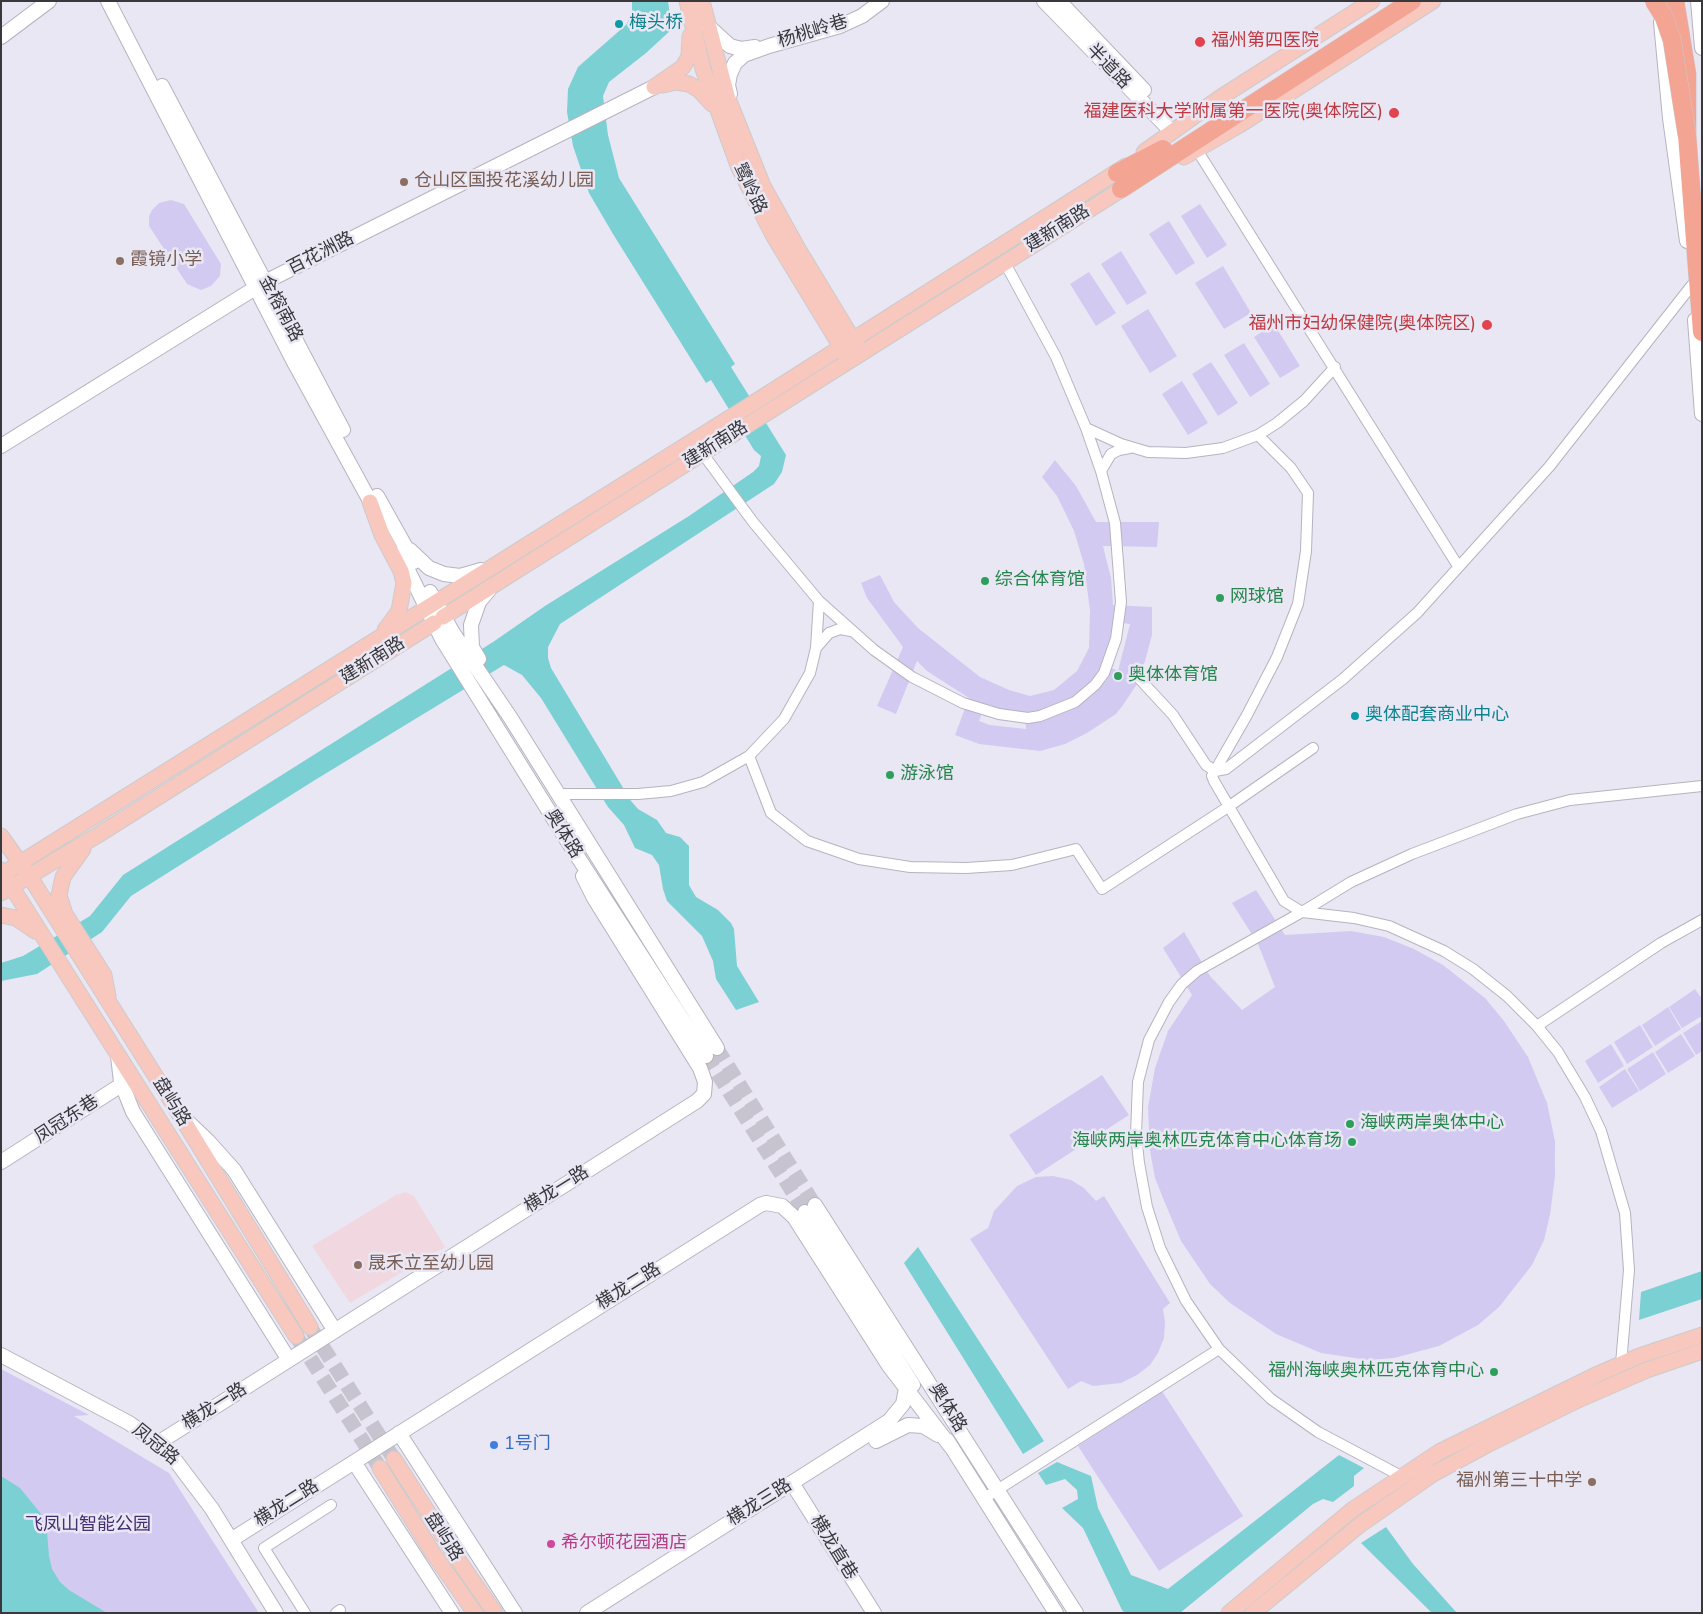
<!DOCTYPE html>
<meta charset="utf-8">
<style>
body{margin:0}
#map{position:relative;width:1703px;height:1614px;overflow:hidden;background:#eae7f4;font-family:"Nunito Sans",sans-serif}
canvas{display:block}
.frame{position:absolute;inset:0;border:2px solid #39383c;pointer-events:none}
</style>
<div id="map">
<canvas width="1703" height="1614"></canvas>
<div class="frame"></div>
</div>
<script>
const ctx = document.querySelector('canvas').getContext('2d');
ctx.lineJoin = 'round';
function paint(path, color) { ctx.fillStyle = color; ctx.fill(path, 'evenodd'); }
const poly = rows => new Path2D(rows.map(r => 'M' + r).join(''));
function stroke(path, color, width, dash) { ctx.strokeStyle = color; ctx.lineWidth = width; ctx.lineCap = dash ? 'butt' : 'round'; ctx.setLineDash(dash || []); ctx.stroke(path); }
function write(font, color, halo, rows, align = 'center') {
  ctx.font = font + ' "Nunito Sans","Noto Sans SC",sans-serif'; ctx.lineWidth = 5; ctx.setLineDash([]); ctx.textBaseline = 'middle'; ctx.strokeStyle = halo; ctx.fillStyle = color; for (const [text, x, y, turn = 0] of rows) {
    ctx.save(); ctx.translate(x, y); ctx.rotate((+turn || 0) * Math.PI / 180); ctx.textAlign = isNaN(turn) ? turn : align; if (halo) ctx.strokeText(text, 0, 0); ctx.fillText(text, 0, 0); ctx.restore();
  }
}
const education = poly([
 [406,1192,414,1196,445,1247,350,1303,312,1246,396,1195]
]);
const green = poly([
 [171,200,184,204,221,264,220,276,211,286,201,290,187,284,149,226,149,216,152,210,159,203],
 [1200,204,1227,245,1207,258,1181,216],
 [1169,221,1195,263,1176,275,1149,234],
 [1121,251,1147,293,1127,305,1101,264],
 [1223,266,1251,313,1224,329,1195,283],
 [1089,272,1116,313,1096,326,1070,284],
 [1148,309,1177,356,1150,373,1121,326],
 [1274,324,1300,366,1280,378,1254,337],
 [1244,343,1270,384,1250,397,1224,355],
 [1211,362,1238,403,1218,416,1192,374],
 [1182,381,1208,423,1188,435,1162,394],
 [1055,460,1076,486,1096,522,1159,522,1157,547,1103,546,1111,578,1113,605,1152,607,1152,635,1145,661,1137,684,1123,705,1116,714,1087,733,1065,744,1040,751,979,744,955,735,969,698,927,671,917,661,896,714,877,706,903,647,867,598,861,583,880,575,894,602,918,628,980,677,1009,690,1030,696,1054,690,1077,671,1089,648,1090,611,1084,564,1074,531,1057,496,1042,477],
 [1114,622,1130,624,1118,671,1103,664,1112,640],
 [985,704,1001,710,1025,714,1026,729,990,725,979,721],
 [1256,890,1285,935,1351,931,1384,937,1414,949,1443,965,1485,998,1504,1021,1528,1057,1547,1103,1555,1141,1555,1176,1550,1215,1544,1240,1532,1265,1499,1307,1478,1325,1439,1346,1394,1358,1368,1360,1321,1353,1276,1334,1230,1303,1210,1284,1181,1241,1165,1203,1155,1178,1150,1151,1148,1107,1155,1068,1168,1031,1192,995,1163,948,1184,932,1210,976,1242,1010,1275,987,1258,944,1232,903],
 [1695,989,1702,999,1702,1016,1682,1028,1669,1007],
 [1668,1007,1681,1029,1655,1046,1642,1025],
 [1702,1021,1702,1051,1696,1055,1683,1033],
 [1640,1025,1653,1047,1627,1064,1614,1042],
 [1681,1034,1695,1056,1668,1073,1655,1052],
 [1611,1044,1624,1066,1598,1083,1585,1061],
 [1653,1052,1666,1074,1640,1091,1627,1069],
 [1625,1069,1639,1091,1612,1108,1599,1087],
 [1102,1075,1129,1115,1036,1175,1009,1135],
 [1053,1176,1071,1180,1084,1188,1096,1201,1104,1196,1170,1303,1163,1309,1165,1322,1164,1338,1158,1353,1150,1365,1137,1375,1121,1383,1093,1386,1081,1381,1068,1389,970,1239,988,1228,994,1211,1017,1186,1036,1177],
 [1,1369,89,1415,74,1416,169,1473,259,1613,1,1613],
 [1162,1391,1243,1516,1159,1571,1078,1446]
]);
const water = poly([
 [632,1,668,1,672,29,646,53,609,82,603,96,608,135,619,178,735,364,731,367,786,455,782,472,774,484,560,624,548,647,548,658,551,668,631,801,638,809,657,820,666,833,680,837,689,846,689,885,696,897,718,910,731,923,734,929,737,966,759,1002,736,1010,716,979,713,961,702,936,667,901,663,889,659,865,652,855,635,848,624,825,608,807,541,698,522,675,504,665,315,780,131,896,102,932,37,974,1,981,1,963,23,956,90,916,123,875,493,642,545,606,689,516,753,472,759,466,761,456,754,450,711,380,706,383,613,234,589,193,573,146,567,112,568,89,578,67,627,24,632,11],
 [918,1247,1044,1441,1023,1454,904,1263],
 [1702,1271,1702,1299,1639,1320,1641,1292],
 [1339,1455,1364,1468,1354,1476,1354,1486,1333,1502,1323,1499,1313,1504,1180,1613,1125,1613,1122,1610,1083,1528,1062,1508,1078,1499,1077,1490,1065,1479,1046,1485,1038,1473,1057,1462,1091,1476,1098,1508,1131,1575,1168,1589],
 [1,1476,20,1488,46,1520,49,1556,52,1569,60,1582,69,1590,107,1613,1,1613],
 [1386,1527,1413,1564,1457,1613,1432,1613,1361,1543]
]);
const secondaryTunnel = poly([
 [717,1048,815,1205],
 [706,1056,805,1212]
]);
const primaryTunnel = poly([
 [310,1327,394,1459],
 [298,1339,380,1468]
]);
const street = poly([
 [1197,150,1458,566],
 [1086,428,1121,444,1148,452,1186,453,1223,448,1258,435,1277,423,1304,401,1335,367],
 [1258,435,1291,468,1308,493,1306,551,1298,604,1277,657,1247,715,1212,776,1214,781,1284,901,1302,912,1354,918,1389,926,1444,951,1473,969,1507,996,1537,1026,1558,1052,1585,1097,1601,1131,1625,1213,1629,1270,1621,1364],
 [703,454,753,522,819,601,874,650,912,677,963,703,999,714,1028,718,1040,716,1075,702,1095,685,1104,673,1116,639,1121,602,1115,523,1101,471,1086,428,1056,357,1005,263],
 [1101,471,1111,454,1119,450,1130,448],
 [816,648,829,633,840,629,851,631],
 [1136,675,1173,715,1206,765,1215,771,1226,769,1343,679,1417,613,1549,467,1692,285],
 [749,756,771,813,807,841,859,859,910,867,966,868,1012,865,1076,849,1102,889,1228,807,1313,748],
 [558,794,638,794,671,791,703,782,749,756,784,719,810,673,816,648,819,601],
 [1537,1026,1661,943,1702,920],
 [1401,1476,1318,1432,1271,1399,1219,1349,1186,1301,1160,1248,1147,1207,1139,1163,1136,1134,1138,1082,1149,1040,1169,1002,1182,984,1197,971,1302,912,1351,882,1412,854,1517,814,1570,800,1702,786],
 [983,1499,1219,1349],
 [305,1613,264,1548,331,1505],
 [336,1613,340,1610]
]);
const secondary = poly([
 [108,1,295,364,376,512],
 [1044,1,1172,132],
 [1059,1,1144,90],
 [1698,1,1702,48],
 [1661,22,1670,118,1687,241],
 [708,26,730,46,741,49,755,47],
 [1,37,49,1],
 [162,86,343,430],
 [730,94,728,85,730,74,735,63,744,55,769,46,840,26,862,16,882,1],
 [1695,320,1702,414],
 [1,446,265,282,654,87],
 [377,496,414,562],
 [410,550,429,568,444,574,460,576,481,570],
 [400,554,442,639,565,837,706,1056],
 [430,592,453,633,510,717,717,1048],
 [479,659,472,647,471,625,479,602,489,590],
 [118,1056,121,1082,133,1112,289,1360],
 [186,1120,208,1141,234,1170,335,1331],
 [1,1162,129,1080],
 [815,1205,1076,1613],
 [805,1212,913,1385],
 [1,1355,129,1423,169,1452,212,1509,276,1613],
 [399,1433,515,1613],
 [947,1440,1056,1613],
 [876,1441,908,1425,923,1426,938,1435],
 [158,1443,697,1101,704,1094,705,1082,700,1068,594,898,583,876],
 [354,1462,452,1613],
 [792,1483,874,1613],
 [231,1540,760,1205,766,1203,782,1206,794,1217,889,1366,951,1447],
 [587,1613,889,1421,903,1404,907,1383]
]);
const primary = poly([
 [687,1,703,69,739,168,773,235,846,355],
 [702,1,727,96,763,186,798,249,858,348],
 [663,85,676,82,689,84,699,90,712,104],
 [654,87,683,67,689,56,690,36],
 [1144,152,1221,97,1372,1],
 [1184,157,1238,126,1433,1],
 [370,502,382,535,401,571,404,583,399,611,385,630],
 [443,617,1130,184],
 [1,836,30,877,180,1115,310,1327],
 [83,849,63,877,59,895,65,914,104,975,108,996],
 [1,870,296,1336],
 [1,875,755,402,1126,166],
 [1,893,98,835,434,623],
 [1,915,16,918,35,931],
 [394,1459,459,1561,495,1613],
 [380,1468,433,1553,475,1613],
 [1229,1613,1352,1510,1439,1452,1598,1374,1639,1356,1702,1335],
 [1253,1613,1361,1524,1433,1474,1487,1445,1578,1400,1647,1370,1702,1351]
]);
const highway = poly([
 [1675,1,1687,74,1687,135,1702,332],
 [1117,173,1163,149],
 [1121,189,1412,1]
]);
const highwayBridge = poly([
 [1654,1,1664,17,1672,40,1687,135]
]);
const markers = [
 [619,24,5,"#0f9aa8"],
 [1200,42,6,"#e0444e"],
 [1394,113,6,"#e0444e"],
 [404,182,5,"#8d6e63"],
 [120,261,5,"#8d6e63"],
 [1487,325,6,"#e0444e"],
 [985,581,5,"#2e9e5b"],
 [1220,598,5,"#2e9e5b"],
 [1118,676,5,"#2e9e5b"],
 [1355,716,5,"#0f9aa8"],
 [890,775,5,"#2e9e5b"],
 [1350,1124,5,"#2e9e5b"],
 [1352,1142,5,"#2e9e5b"],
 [358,1265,5,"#8d6e63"],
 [1494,1372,5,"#2e9e5b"],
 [494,1445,5,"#3f7fe0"],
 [1592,1482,5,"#8d6e63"],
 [551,1544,5,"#d1479c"]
];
const cultureNames = [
 ["梅头桥",629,24],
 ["奥体配套商业中心",1365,716]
];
const streetNames = [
 ["杨桃岭巷",813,32,-17],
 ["半道路",1108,67,46],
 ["鹭岭路",749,189,64],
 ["建新南路",1058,229,-32],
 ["百花洲路",321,254,-27],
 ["金榕南路",280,309,62],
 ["建新南路",716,445,-32],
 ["建新南路",373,661,-32],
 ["奥体路",563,834,58],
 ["盘屿路",171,1102,58],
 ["凤冠东巷",67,1120,-33],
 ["横龙一路",557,1190,-32],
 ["横龙二路",629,1287,-32],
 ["横龙一路",215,1407,-32],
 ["奥体路",947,1408,58],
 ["凤冠路",155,1445,39],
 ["横龙三路",760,1503,-32],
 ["横龙二路",287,1504,-32],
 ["盘屿路",443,1537,57],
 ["横龙直巷",833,1548,58]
];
const healthNames = [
 ["福州第四医院",1211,42,"left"],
 ["福建医科大学附属第一医院(奥体院区)",1383,113],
 ["福州市妇幼保健院(奥体院区)",1476,325]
];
const educationNames = [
 ["仓山区国投花溪幼儿园",414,182],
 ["霞镜小学",130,261],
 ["晟禾立至幼儿园",368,1265],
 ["福州第三十中学",1582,1482,"right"]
];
const leisureNames = [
 ["综合体育馆",995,581],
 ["网球馆",1230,598],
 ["奥体体育馆",1128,676],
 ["游泳馆",900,775],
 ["海峡两岸奥体中心",1360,1124],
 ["海峡两岸奥林匹克体育中心体育场",1342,1142,"right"],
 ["福州海峡奥林匹克体育中心",1484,1372,"right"]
];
const shopNames = [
 ["1号门",504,1445]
];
const parkNames = [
 ["飞凤山智能公园",88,1526]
];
const hotelNames = [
 ["希尔顿花园酒店",561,1544]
];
paint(education, '#f1d8e0');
paint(green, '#d3caf1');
paint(water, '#7ad0d3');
stroke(secondaryTunnel, '#c7c4cf', 14, [14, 7]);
stroke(primaryTunnel, '#c7c4cf', 15, [15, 8]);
stroke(street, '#b6b3bf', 12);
stroke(secondary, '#b6b3bf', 16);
stroke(primary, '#cccbcc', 17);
stroke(highway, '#cccbcc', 19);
stroke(street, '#fff', 10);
stroke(secondary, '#fff', 14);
stroke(primary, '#f8c8be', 15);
stroke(highway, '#f3a493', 18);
stroke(highwayBridge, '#cccbcc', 19, []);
stroke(highwayBridge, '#f3a493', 18);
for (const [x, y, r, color] of markers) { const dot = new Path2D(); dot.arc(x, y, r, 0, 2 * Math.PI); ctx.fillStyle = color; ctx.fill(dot); stroke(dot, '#eae7f4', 2); }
write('18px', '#0d838f', '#eae7f4', cultureNames, 'left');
write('18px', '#39383c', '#eae7f4', streetNames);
write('18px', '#be3a42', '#eae7f4', healthNames, 'right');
write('18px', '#785e54', '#eae7f4', educationNames, 'left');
write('18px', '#27864d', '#eae7f4', leisureNames, 'left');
write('18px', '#366cbe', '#eae7f4', shopNames, 'left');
write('18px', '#442d71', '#eae7f4', parkNames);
write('18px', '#b23c85', '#eae7f4', hotelNames, 'left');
</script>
